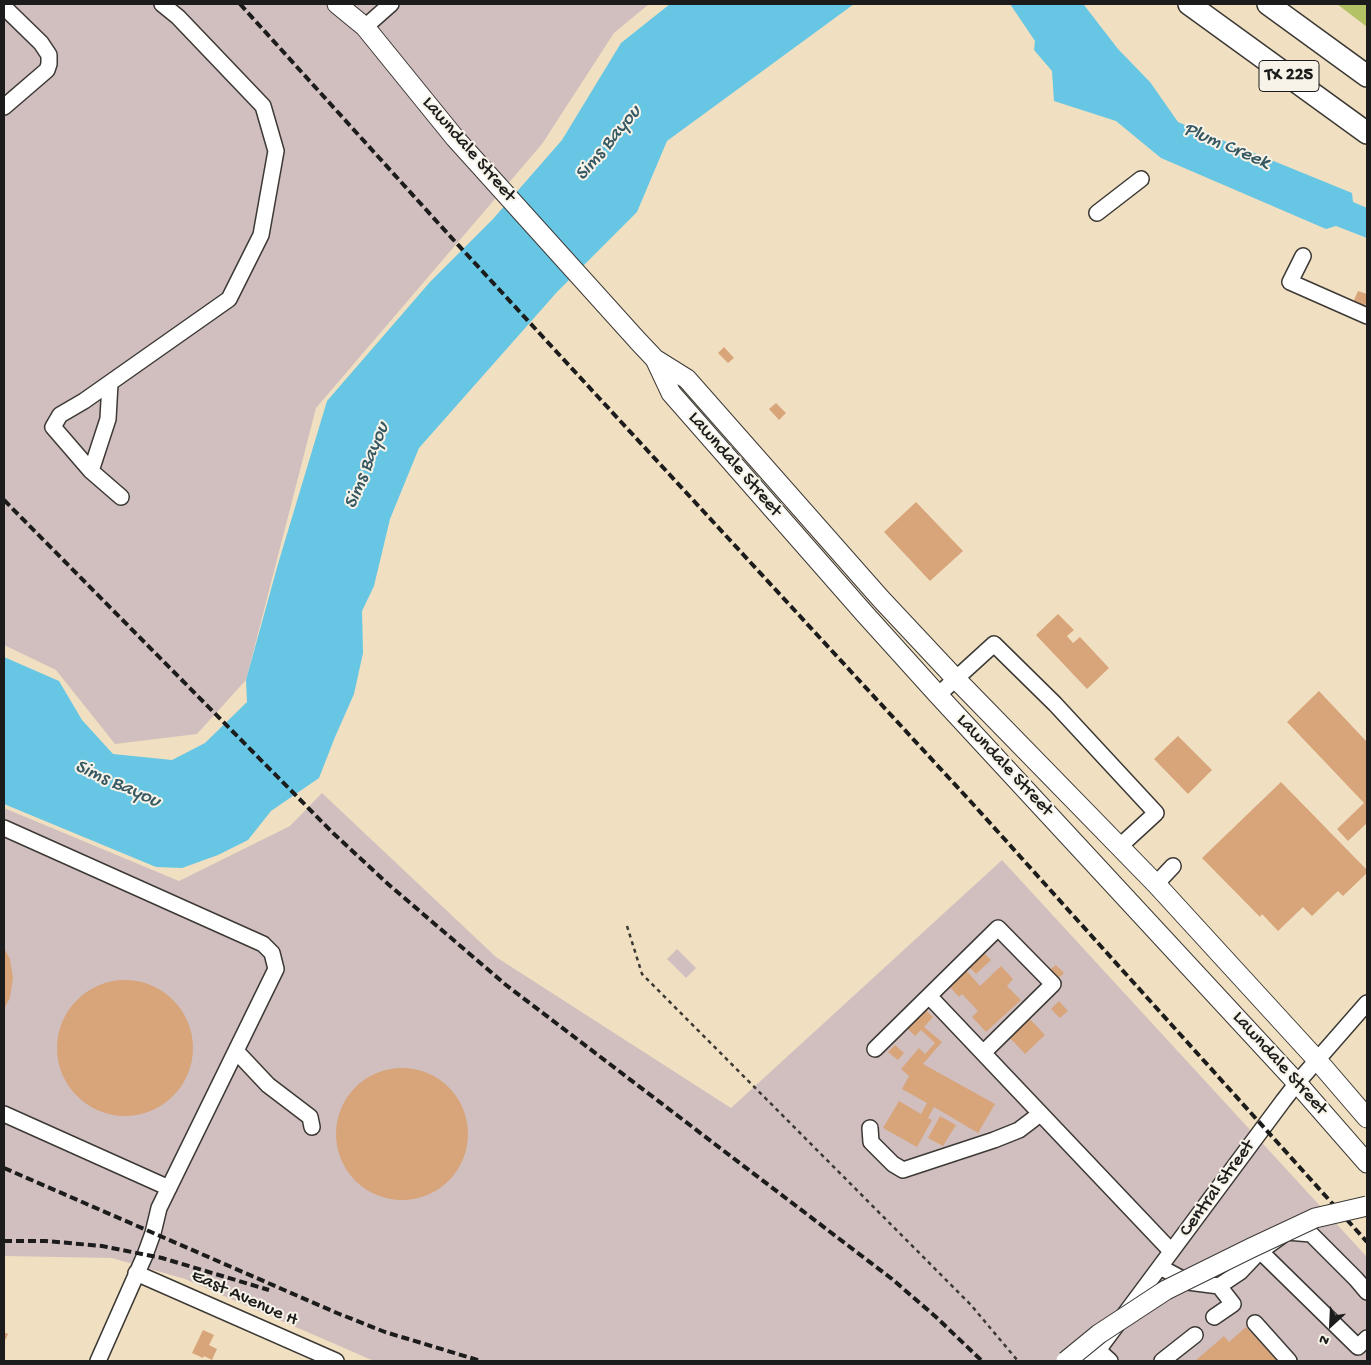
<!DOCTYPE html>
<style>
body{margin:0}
#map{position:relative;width:1371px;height:1365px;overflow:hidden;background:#f0e0c1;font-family:"Gochi Hand",sans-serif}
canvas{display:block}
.frame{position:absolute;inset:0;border:5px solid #1c1c1c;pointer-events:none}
.north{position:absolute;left:1306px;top:1300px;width:50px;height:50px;-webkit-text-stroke:4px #f7f3e8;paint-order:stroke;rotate:205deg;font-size:14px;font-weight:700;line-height:20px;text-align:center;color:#1c1c1c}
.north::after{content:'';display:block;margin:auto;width:18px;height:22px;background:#1c1c1c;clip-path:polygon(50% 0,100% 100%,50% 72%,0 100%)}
</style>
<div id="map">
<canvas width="1371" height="1365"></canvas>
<div class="frame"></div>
<div class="north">N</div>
</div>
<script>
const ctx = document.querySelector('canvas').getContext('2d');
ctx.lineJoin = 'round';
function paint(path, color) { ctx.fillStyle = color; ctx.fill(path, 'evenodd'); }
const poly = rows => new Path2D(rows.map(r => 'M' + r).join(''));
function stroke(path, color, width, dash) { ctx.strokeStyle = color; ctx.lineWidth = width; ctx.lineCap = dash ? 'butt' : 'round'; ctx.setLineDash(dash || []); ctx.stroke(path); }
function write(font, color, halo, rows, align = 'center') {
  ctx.font = font + ' "Gochi Hand",sans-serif'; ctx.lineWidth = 4; ctx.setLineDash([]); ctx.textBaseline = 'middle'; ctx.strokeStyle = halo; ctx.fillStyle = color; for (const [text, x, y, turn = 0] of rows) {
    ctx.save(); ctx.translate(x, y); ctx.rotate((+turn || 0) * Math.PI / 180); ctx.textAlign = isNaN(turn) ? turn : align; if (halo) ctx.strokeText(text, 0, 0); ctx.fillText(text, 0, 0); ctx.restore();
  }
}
const industrial = poly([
 [4,4,649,4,614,33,542,144,316,408,246,680,197,734,115,744,56,670,4,645],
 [322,793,496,957,731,1108,1002,860,1367,1257,1367,1361,374,1361,185,1279,112,1258,4,1256,4,808,179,881,290,826],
 [677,949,696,968,686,978,667,959]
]);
const green = poly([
 [1337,4,1367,4,1367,27]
]);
const water = poly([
 [670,4,854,4,667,141,637,212,557,292,419,448,390,519,374,586,362,611,363,653,354,694,335,737,319,778,271,811,248,840,218,855,182,868,156,867,4,804,4,657,59,681,82,720,113,754,172,760,205,743,247,702,246,680,278,564,327,401,430,282,493,219,562,140,621,43],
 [1010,4,1084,5,1118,49,1150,82,1178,122,1352,193,1353,202,1367,208,1367,238,1336,226,1326,229,1161,158,1116,121,1054,101,1052,71,1034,50,1035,41]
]);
const building = poly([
 [1358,291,1367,294,1367,301,1363,312,1351,307],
 [724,347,734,358,728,363,718,353],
 [776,403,786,413,779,420,769,409],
 [916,502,963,551,930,581,884,532],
 [1058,614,1074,630,1067,636,1073,643,1080,637,1109,668,1087,689,1036,635],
 [1319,691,1367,742,1367,823,1348,841,1337,829,1364,803,1287,722],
 [1178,736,1212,770,1188,794,1154,759],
 [1281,782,1367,870,1367,873,1343,896,1338,891,1312,916,1303,907,1278,931,1262,914,1260,917,1202,858],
 [4,948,10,959,13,978,10,998,4,1009],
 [983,952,991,960,976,974,968,966],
 [1056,965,1064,973,1054,982,1046,973],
 [1001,966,1013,979,1007,986,1021,1000,986,1032,972,1017,978,1011,962,994,959,997,948,985,965,969,980,986],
 '57 1048a68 68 0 1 1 136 0a68 68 0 1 1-136 0Z',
 [1059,1001,1068,1011,1060,1018,1051,1009],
 [926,1010,933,1017,924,1027,942,1042,923,1064,995,1104,978,1133,934,1107,928,1118,932,1120,917,1147,883,1128,899,1101,921,1114,927,1103,902,1089,909,1076,901,1069,919,1048,925,1054,935,1043,921,1030,915,1036,908,1029],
 [1028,1017,1045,1035,1025,1054,1008,1036],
 [895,1045,904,1053,898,1060,888,1052],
 '336 1134a66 66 0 1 1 132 0a66 66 0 1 1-132 0Z',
 [940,1116,956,1125,943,1146,928,1138],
 [1246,1327,1278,1361,1195,1361,1224,1336,1229,1342],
 [203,1330,214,1335,209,1345,217,1349,212,1360,204,1356,203,1358,192,1353],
 [4,1332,8,1334,4,1343]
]);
const path = poly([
 [627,926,642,974,971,1305,1018,1361]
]);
const minor = poly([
 [4,7,41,43,49,55,49,64,47,70,4,107],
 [365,27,391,4],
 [1097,213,1141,179],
 [1303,256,1290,282,1367,316],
 [91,471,108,419,110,383],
 [121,497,91,471,53,427,60,415,84,401,229,299,261,235,276,151,263,106,178,17,162,4],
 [938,695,994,644,1055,704,1156,813,1119,847],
 [4,828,263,944,272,953,276,969,159,1208,153,1233,145,1255,98,1361],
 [1156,884,1173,866],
 [929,996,1171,1251],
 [875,1049,998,928,1053,984,983,1053],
 [236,1051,268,1085,310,1117,312,1127],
 [4,1114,169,1188],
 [870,1128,871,1142,893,1164,903,1170,994,1140,1019,1130,1040,1114],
 [1260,1251,1358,1347,1367,1338],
 [1160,1267,1188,1282,1219,1286,1240,1272,1258,1253,1287,1232,1311,1234,1356,1279,1367,1292],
 [136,1273,336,1361],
 [1214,1317,1233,1304,1219,1286],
 [1255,1323,1289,1361],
 [1098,1350,1110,1361],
 [1090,1361,1283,1101,1297,1083,1367,1003],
 [1162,1361,1195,1335]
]);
const major = poly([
 [337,4,365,27,455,138,638,341,655,359,687,379,881,599,956,679,1156,884,1318,1061,1367,1118],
 [655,359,671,393,864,613,938,695,1297,1083,1367,1163]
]);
const highway = poly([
 [1189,4,1367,133],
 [1268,4,1367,76]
]);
const rail = poly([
 [240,4,449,235,972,803,1367,1242],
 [4,500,333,833,388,884,506,985,892,1279,936,1317,982,1361],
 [4,1168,337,1313,385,1332,481,1361],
 [4,1241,46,1241,102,1246,162,1258,269,1290]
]);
const majorBridge = poly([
 [1066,1361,1099,1334,1166,1290,1251,1248,1315,1218,1367,1206]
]);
const shields = [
 [1289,76,60]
];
const shieldNames = [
 ["TX 225",1289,76]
];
const streetNames = [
 ["Lawndale Street",468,150,49],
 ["Lawndale Street",734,465,49],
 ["Lawndale Street",1004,766,47],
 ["Lawndale Street",1279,1064,48],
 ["Central Street",1218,1189,-54],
 ["East Avenue H",244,1299,24]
];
const waterNames = [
 ["Sims Bayou",609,144,-50],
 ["Plum Creek",1226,147,23],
 ["Sims Bayou",368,466,-68],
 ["Sims Bayou",117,785,24]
];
paint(industrial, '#d1bfbf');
paint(green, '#b2c265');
paint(water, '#66c6e4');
paint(building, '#d8a57b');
stroke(minor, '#3c3935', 18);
stroke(major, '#3c3935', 21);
stroke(highway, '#3c3935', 24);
stroke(path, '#3c3935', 2.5, [4, 4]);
stroke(minor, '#fff', 15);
stroke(major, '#fff', 19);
stroke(highway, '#fff', 21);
stroke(rail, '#1c1c1c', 4, [8, 4]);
stroke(majorBridge, '#3c3935', 21, []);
stroke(majorBridge, '#fff', 19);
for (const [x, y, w] of shields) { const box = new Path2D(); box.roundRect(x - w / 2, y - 15.5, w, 31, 4); ctx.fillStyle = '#f7f3e8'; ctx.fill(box); stroke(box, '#1c1c1c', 1); }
write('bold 18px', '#1c1c1c', null, shieldNames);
write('19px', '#1c1c1c', '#f7f3e8', streetNames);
write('italic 20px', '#365862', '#f7f3e8', waterNames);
</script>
